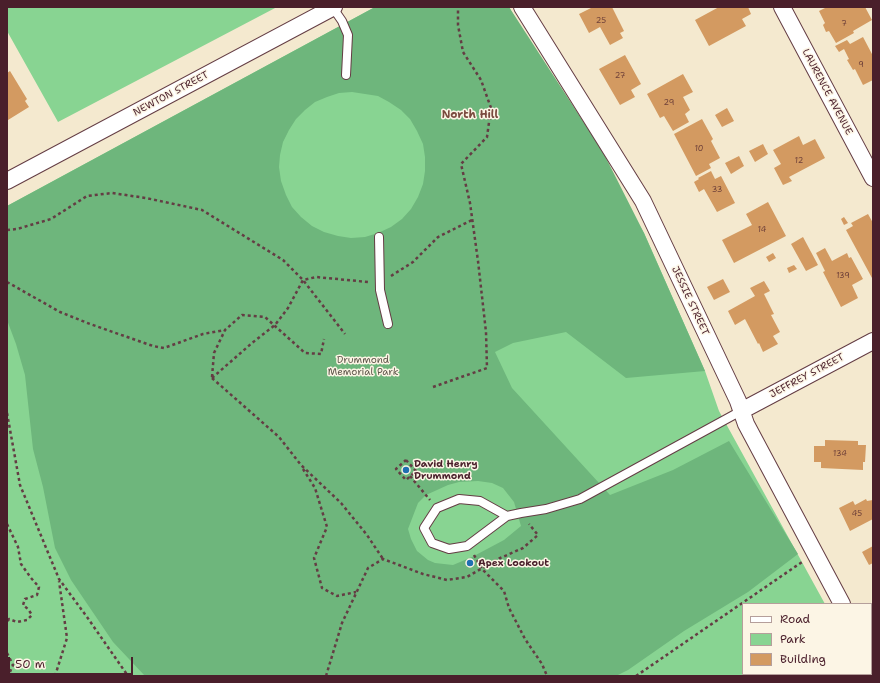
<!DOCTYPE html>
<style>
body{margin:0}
#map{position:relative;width:880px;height:683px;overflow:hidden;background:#f4e9cf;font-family:"Shantell Sans",sans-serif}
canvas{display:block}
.frame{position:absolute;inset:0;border:8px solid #4a1f2b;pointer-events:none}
.legend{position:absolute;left:742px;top:603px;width:130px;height:72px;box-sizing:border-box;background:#fcf5e5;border:1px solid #b59f9b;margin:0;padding:5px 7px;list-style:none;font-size:12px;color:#4a1f2b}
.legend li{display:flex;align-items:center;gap:8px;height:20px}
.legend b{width:20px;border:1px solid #b59f9b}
.scale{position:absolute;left:8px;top:657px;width:125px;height:18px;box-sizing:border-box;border:2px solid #4a1f2b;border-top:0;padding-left:5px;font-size:12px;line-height:14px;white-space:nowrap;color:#4a1f2b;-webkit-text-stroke:3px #fcf5e5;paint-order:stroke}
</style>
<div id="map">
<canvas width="880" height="683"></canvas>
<div class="frame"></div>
<ul class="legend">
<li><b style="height:5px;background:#fff"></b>Road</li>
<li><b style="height:11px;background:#88d492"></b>Park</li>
<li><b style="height:11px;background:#d39a61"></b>Building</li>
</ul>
<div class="scale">50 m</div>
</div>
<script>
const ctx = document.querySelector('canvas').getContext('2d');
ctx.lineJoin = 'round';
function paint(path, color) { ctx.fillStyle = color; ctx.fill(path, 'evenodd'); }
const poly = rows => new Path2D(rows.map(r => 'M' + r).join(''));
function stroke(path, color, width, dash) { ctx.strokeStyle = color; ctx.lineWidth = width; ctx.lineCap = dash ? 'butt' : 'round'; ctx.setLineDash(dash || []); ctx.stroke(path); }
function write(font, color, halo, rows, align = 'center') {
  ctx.font = font + ' "Shantell Sans",sans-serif'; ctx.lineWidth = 3; ctx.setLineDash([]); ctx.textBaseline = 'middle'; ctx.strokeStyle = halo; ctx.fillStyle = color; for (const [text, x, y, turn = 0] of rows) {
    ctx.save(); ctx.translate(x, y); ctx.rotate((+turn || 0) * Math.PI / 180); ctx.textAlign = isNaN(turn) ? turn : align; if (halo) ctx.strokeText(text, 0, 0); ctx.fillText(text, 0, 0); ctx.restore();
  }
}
const green = poly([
 [7,7,277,7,58,122,7,31],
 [375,7,509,7,644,233,705,371,719,411,825,604,743,604,743,674,864,674,865,676,7,676,7,206]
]);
const forest = poly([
 [375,7,509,7,603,152,644,233,705,371,626,378,566,332,513,343,495,352,512,388,610,495,673,470,729,441,798,554,748,592,684,631,628,670,616,676,145,676,113,642,71,580,55,548,43,487,33,449,25,375,16,344,7,320,7,206],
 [352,92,378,96,389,102,401,110,410,119,417,131,423,144,425,157,425,171,423,184,418,197,411,209,402,219,391,227,378,233,365,237,351,238,338,236,324,232,312,226,301,217,292,207,286,195,281,181,279,167,280,155,283,142,289,130,296,119,305,110,315,102,327,97,339,93],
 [478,481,492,483,503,488,514,502,521,526,504,540,472,557,453,565,435,563,428,560,417,551,411,539,408,529,418,503,426,495,448,485,459,482]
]);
const building = poly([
 [593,7,612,7,624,31,620,33,623,38,610,45,600,27,589,33,579,14],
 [719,7,748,7,751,14,742,19,746,26,709,46,695,20],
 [827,7,865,7,872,20,853,31,854,33,836,43,829,31,826,32,823,25,825,23,819,11],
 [863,37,873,56,873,80,863,85,855,69,853,70,847,60,849,59,844,49,839,52,835,46,847,40,850,44],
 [625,55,641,84,631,90,635,97,620,105,599,69],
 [10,71,27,99,25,101,29,107,8,120,7,117,7,73],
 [683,74,693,92,683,97,690,110,685,114,689,122,673,131,664,116,660,118,647,94],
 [727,108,734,121,722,127,715,115],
 [702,119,713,139,711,141,720,158,709,164,711,168,696,176,674,134],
 [799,136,803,145,815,139,825,158,789,177,792,181,783,185,774,168,781,164,773,150],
 [763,144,768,154,755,162,749,151],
 [739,156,744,166,731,174,725,163],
 [711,171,715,179,721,176,735,203,717,212,704,189,699,192,694,182,699,179,698,178],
 [768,202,786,236,734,263,722,240,752,225,746,214],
 [868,214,873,223,873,278,872,278,846,230,853,226,851,223],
 [844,217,848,223,844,225,841,219],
 [803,237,818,265,806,271,791,244],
 [825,248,832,261,847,253,849,258,851,257,863,279,852,285,858,298,841,307,823,272,825,271,816,253],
 [773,253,776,258,769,262,766,257],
 [794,265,797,269,789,273,787,268],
 [723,279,730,292,714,300,707,287],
 [764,281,770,291,764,294,774,314,771,315,780,332,773,336,778,344,763,352,759,343,758,344,745,319,735,325,728,311,755,296,750,288],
 [825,440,858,441,858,445,866,445,865,462,863,462,863,470,821,468,821,462,814,462,814,446,825,446],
 [866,499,867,501,873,500,873,519,850,531,839,508,853,501,855,505],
 [873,546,873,563,869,565,862,552]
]);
const path = poly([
 [7,230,17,229,51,219,87,196,112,193,146,198,202,210,283,260,303,280,345,334],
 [391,276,413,262,438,237,472,220],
 [7,282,60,312,90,324,153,346,164,348,203,334,225,330],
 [212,377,214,353,225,330,242,315,265,317,305,353,321,354,324,339],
 [212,378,252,343,275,325,288,308,303,280,316,277,368,282],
 [212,378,279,437,301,465,341,503,367,535,383,559],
 [433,387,487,368,486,332,478,261,470,203,461,164,487,137,491,108,481,80,463,52,458,25,458,7],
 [7,413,20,485,59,579,87,617,128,676],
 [406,460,416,471,406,480,396,469,406,460],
 [303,469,315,488,327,527,314,558,322,588,337,596,356,592],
 [410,476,430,500],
 [7,524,18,547,21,564,31,578,39,587,37,595,25,599,23,605,28,609,32,615,27,620,17,622,9,619,7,622],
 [474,555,482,569,504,591,509,608,525,639,542,664,547,676],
 [7,653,13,665,9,674,7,675],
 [55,676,67,638,59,581],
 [326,676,342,623,368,568,383,559,423,574,447,580,467,577,498,559,523,548,538,535,529,524],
 [636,676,802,562]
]);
const lane = poly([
 [333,8,342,21,348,35,346,75],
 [379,237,380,290,388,324],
 [507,516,480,501,459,499,437,508,424,528,432,543,449,549,467,546,507,516,521,513,546,509,580,499,741,411]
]);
const street = poly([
 [522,7,643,201,738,401,746,424,842,604],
 [782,7,873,178],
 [7,181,334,7],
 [741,411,873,341],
 [871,658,873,661]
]);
const markers = [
 [406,470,4,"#1f6fb2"],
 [470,563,4,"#1f6fb2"]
];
const numberNames = [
 ["25",601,21],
 ["7",844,24],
 ["9",861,65],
 ["27",620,76],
 ["29",669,103],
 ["10",699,149],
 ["12",799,161],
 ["33",717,190],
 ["14",762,230],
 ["139",843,276],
 ["134",840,454],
 ["45",857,514]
];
const streetNames = [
 ["LAURENCE AVENUE",827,92,62],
 ["NEWTON STREET",171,94,-28],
 ["JESSIE STREET",690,301,65],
 ["JEFFREY STREET",807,376,-28]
];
const parkNames = [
 ["Drummond",363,360],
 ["Memorial Park",363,372]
];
const poiNames = [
 ["David Henry",414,464],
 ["Drummond",414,476],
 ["Apex Lookout",478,563]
];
const neighbourhoodNames = [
 ["North Hill",470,115]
];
paint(green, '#88d492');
paint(forest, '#6eb67c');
paint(building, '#d39a61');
stroke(lane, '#643d44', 10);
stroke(street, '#643d44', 18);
stroke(path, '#643d44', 2.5, [3, 3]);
stroke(lane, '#fff', 8);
stroke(street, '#fff', 16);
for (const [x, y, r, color] of markers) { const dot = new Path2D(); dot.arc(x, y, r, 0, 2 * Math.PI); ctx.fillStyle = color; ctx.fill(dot); stroke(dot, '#fcf5e5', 1.5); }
write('8px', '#6c3e38', null, numberNames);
write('10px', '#4a1f2b', '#fcf5e5', streetNames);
write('10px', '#5d554a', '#fcf5e5', parkNames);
write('bold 10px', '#4a1f2b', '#fcf5e5', poiNames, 'left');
write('bold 11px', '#7a4a3e', '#fcf5e5', neighbourhoodNames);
</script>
